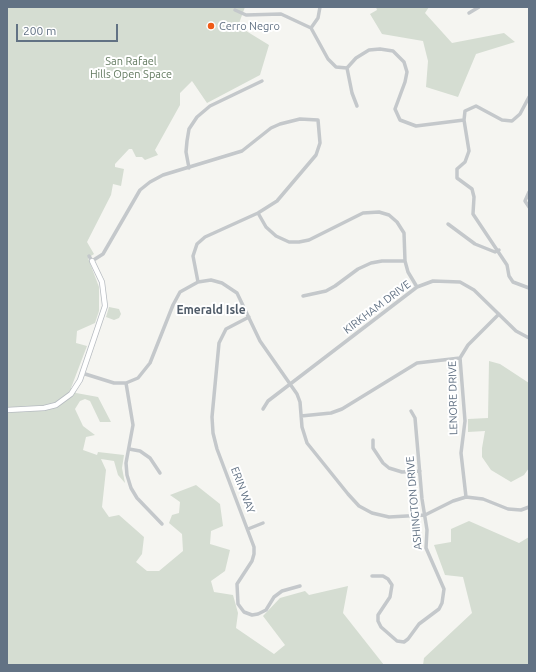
<!DOCTYPE html>
<style>
body{margin:0}
#map{position:relative;width:536px;height:672px;overflow:hidden;background:#f5f5f1;font-family:Ubuntu,sans-serif}
canvas{display:block}
.frame{position:absolute;inset:0;border:8px solid #627284;pointer-events:none}
.scale{position:absolute;left:16px;top:24px;width:102px;height:18px;box-sizing:border-box;border:2px solid #627284;border-top:0;padding-left:5px;font-size:12px;line-height:14px;white-space:nowrap;color:#627284;-webkit-text-stroke:3px #fff;paint-order:stroke}
</style>
<div id="map">
<canvas width="536" height="672"></canvas>
<div class="frame"></div>
<div class="scale">200 m</div>
</div>
<script>
const ctx = document.querySelector('canvas').getContext('2d');
ctx.lineJoin = 'round';
function paint(path, color) { ctx.fillStyle = color; ctx.fill(path, 'evenodd'); }
const poly = rows => new Path2D(rows.map(r => 'M' + r).join(''));
function stroke(path, color, width, dash) { ctx.strokeStyle = color; ctx.lineWidth = width; ctx.lineCap = dash ? 'butt' : 'round'; ctx.setLineDash(dash || []); ctx.stroke(path); }
function write(font, color, halo, rows, align = 'center') {
  ctx.font = font + ' Ubuntu,sans-serif'; ctx.lineWidth = 4; ctx.setLineDash([]); ctx.textBaseline = 'middle'; ctx.strokeStyle = halo; ctx.fillStyle = color; for (const [text, x, y, turn = 0] of rows) {
    ctx.save(); ctx.translate(x, y); ctx.rotate((+turn || 0) * Math.PI / 180); ctx.textAlign = isNaN(turn) ? turn : align; if (halo) ctx.strokeText(text, 0, 0); ctx.fillText(text, 0, 0); ctx.restore();
  }
}
const green = poly([
 [7,7,245,7,238,26,269,45,260,75,207,103,192,81,180,93,180,105,155,150,158,155,145,160,142,157,136,157,132,149,129,149,115,164,115,167,124,169,121,186,113,184,111,195,87,242,94,254,88,258,99,287,99,311,95,323,77,331,76,343,87,346,71,388,76,393,98,397,111,422,100,422,90,401,85,399,80,401,75,409,83,426,95,435,86,437,83,450,97,455,98,452,124,455,122,468,125,483,118,475,114,461,101,459,106,470,102,507,109,517,119,515,144,537,142,554,136,562,147,571,159,571,183,551,182,534,169,523,172,515,179,513,180,502,170,495,196,485,220,504,223,526,211,531,210,544,230,550,225,571,211,581,214,592,233,595,238,613,236,628,274,654,285,645,263,616,280,598,305,591,309,595,348,586,343,613,384,665,7,665],
 [376,7,429,7,425,13,452,43,504,33,515,42,476,54,458,97,426,87,428,61,423,41,382,34,370,14,377,10],
 [109,307,119,309,121,314,119,318,114,320,106,317],
 [489,361,500,364,529,383,529,468,524,475,511,482,491,470,482,457,482,448,485,431,468,432,468,419,488,418],
 [469,521,519,543,529,537,529,665,423,665,424,658,472,613,463,577,445,575,434,545,451,542,451,529]
]);
const street = poly([
 [235,10,246,15,281,14,311,28,328,59,336,67,347,68],
 [469,13,479,7],
 [311,28,318,18,320,7],
 [347,68,356,58,369,50,380,49,393,51,404,62,407,72,405,82,395,109,400,120,416,126,464,120],
 [347,68,352,93,357,106],
 [529,97,520,114,512,121,502,120,476,106,465,111,464,120,469,151,465,162,457,169,457,178,472,189,474,197,473,214,507,265,509,276,513,282,529,288],
 [189,168,186,152,187,141,189,129,197,117,210,106,262,81],
 [529,192,525,201,529,207],
 [258,213,266,227,276,236,289,242,299,242,309,240,363,213,379,212,389,215,397,222,404,233,405,261,408,272,417,287],
 [448,224,475,244,495,252,499,250],
 [89,256,92,261,103,254,140,190,150,182,163,175,242,151,271,128,280,124,300,119,318,120,320,143,316,155,277,201,258,213,205,237,197,244,193,256,198,282],
 [303,296,326,291,335,286,358,269,371,263,382,261,405,261],
 [249,317,226,329,219,343,212,417,213,433,217,449,254,547,254,554,252,561,237,584,238,604,244,612,252,615,258,614,266,610,274,597,282,591,300,586],
 [82,373,114,383,126,383,138,378,150,363,173,305,180,292,198,282,211,280,222,283,237,293,260,341,297,394,300,402,302,427,307,443,348,494,359,506,372,513,389,517,425,515,453,501,466,497,483,499,508,509,521,510,529,507],
 [126,383,133,425,126,463,127,475,131,488,137,498,162,524],
 [263,409,268,401,417,287,433,281,460,282,474,290,516,331,529,338],
 [301,416,331,413,342,409,417,363,460,358],
 [373,440,373,448,383,463,389,468,402,472,420,471],
 [129,449,140,451,150,458,160,473],
 [466,497,461,453,465,421,460,358,468,345,499,314],
 [248,529,263,523],
 [372,576,383,576,388,579,392,585,390,597,378,615,378,621,381,627,397,641,404,642,408,639,419,624,439,609,442,603,444,589,426,548,427,530,422,499,415,418,411,411]
]);
const secondary = poly([
 [7,410,44,408,56,405,71,394,80,380,105,306,102,282,92,261]
]);
const markers = [
 [211,26,4,"#ef5b17"]
];
const poiNames = [
 ["Cerro Negro",219,26]
];
const parkNames = [
 ["San Rafael",131,61],
 ["Hills Open Space",131,74]
];
const streetNames = [
 ["KIRKHAM DRIVE",377,307,-37],
 ["LENORE DRIVE",453,398,-91],
 ["ERIN WAY",243,490,69],
 ["ASHINGTON DRIVE",414,503,-95]
];
const neighbourhoodNames = [
 ["Emerald Isle",211,310]
];
paint(green, '#d5ddd2');
stroke(secondary, '#b6bbc0', 6);
stroke(street, '#c4c8cb', 3.5);
stroke(secondary, '#fff', 4.5);
for (const [x, y, r, color] of markers) { const dot = new Path2D(); dot.arc(x, y, r, 0, 2 * Math.PI); ctx.fillStyle = color; ctx.fill(dot); stroke(dot, '#fff', 1.5); }
write('11px', '#627284', '#fff', poiNames, 'left');
write('11px', '#647b61', '#fff', parkNames);
write('11px', '#627284', '#fff', streetNames);
write('bold 12px', '#505c69', '#fff', neighbourhoodNames);
</script>
